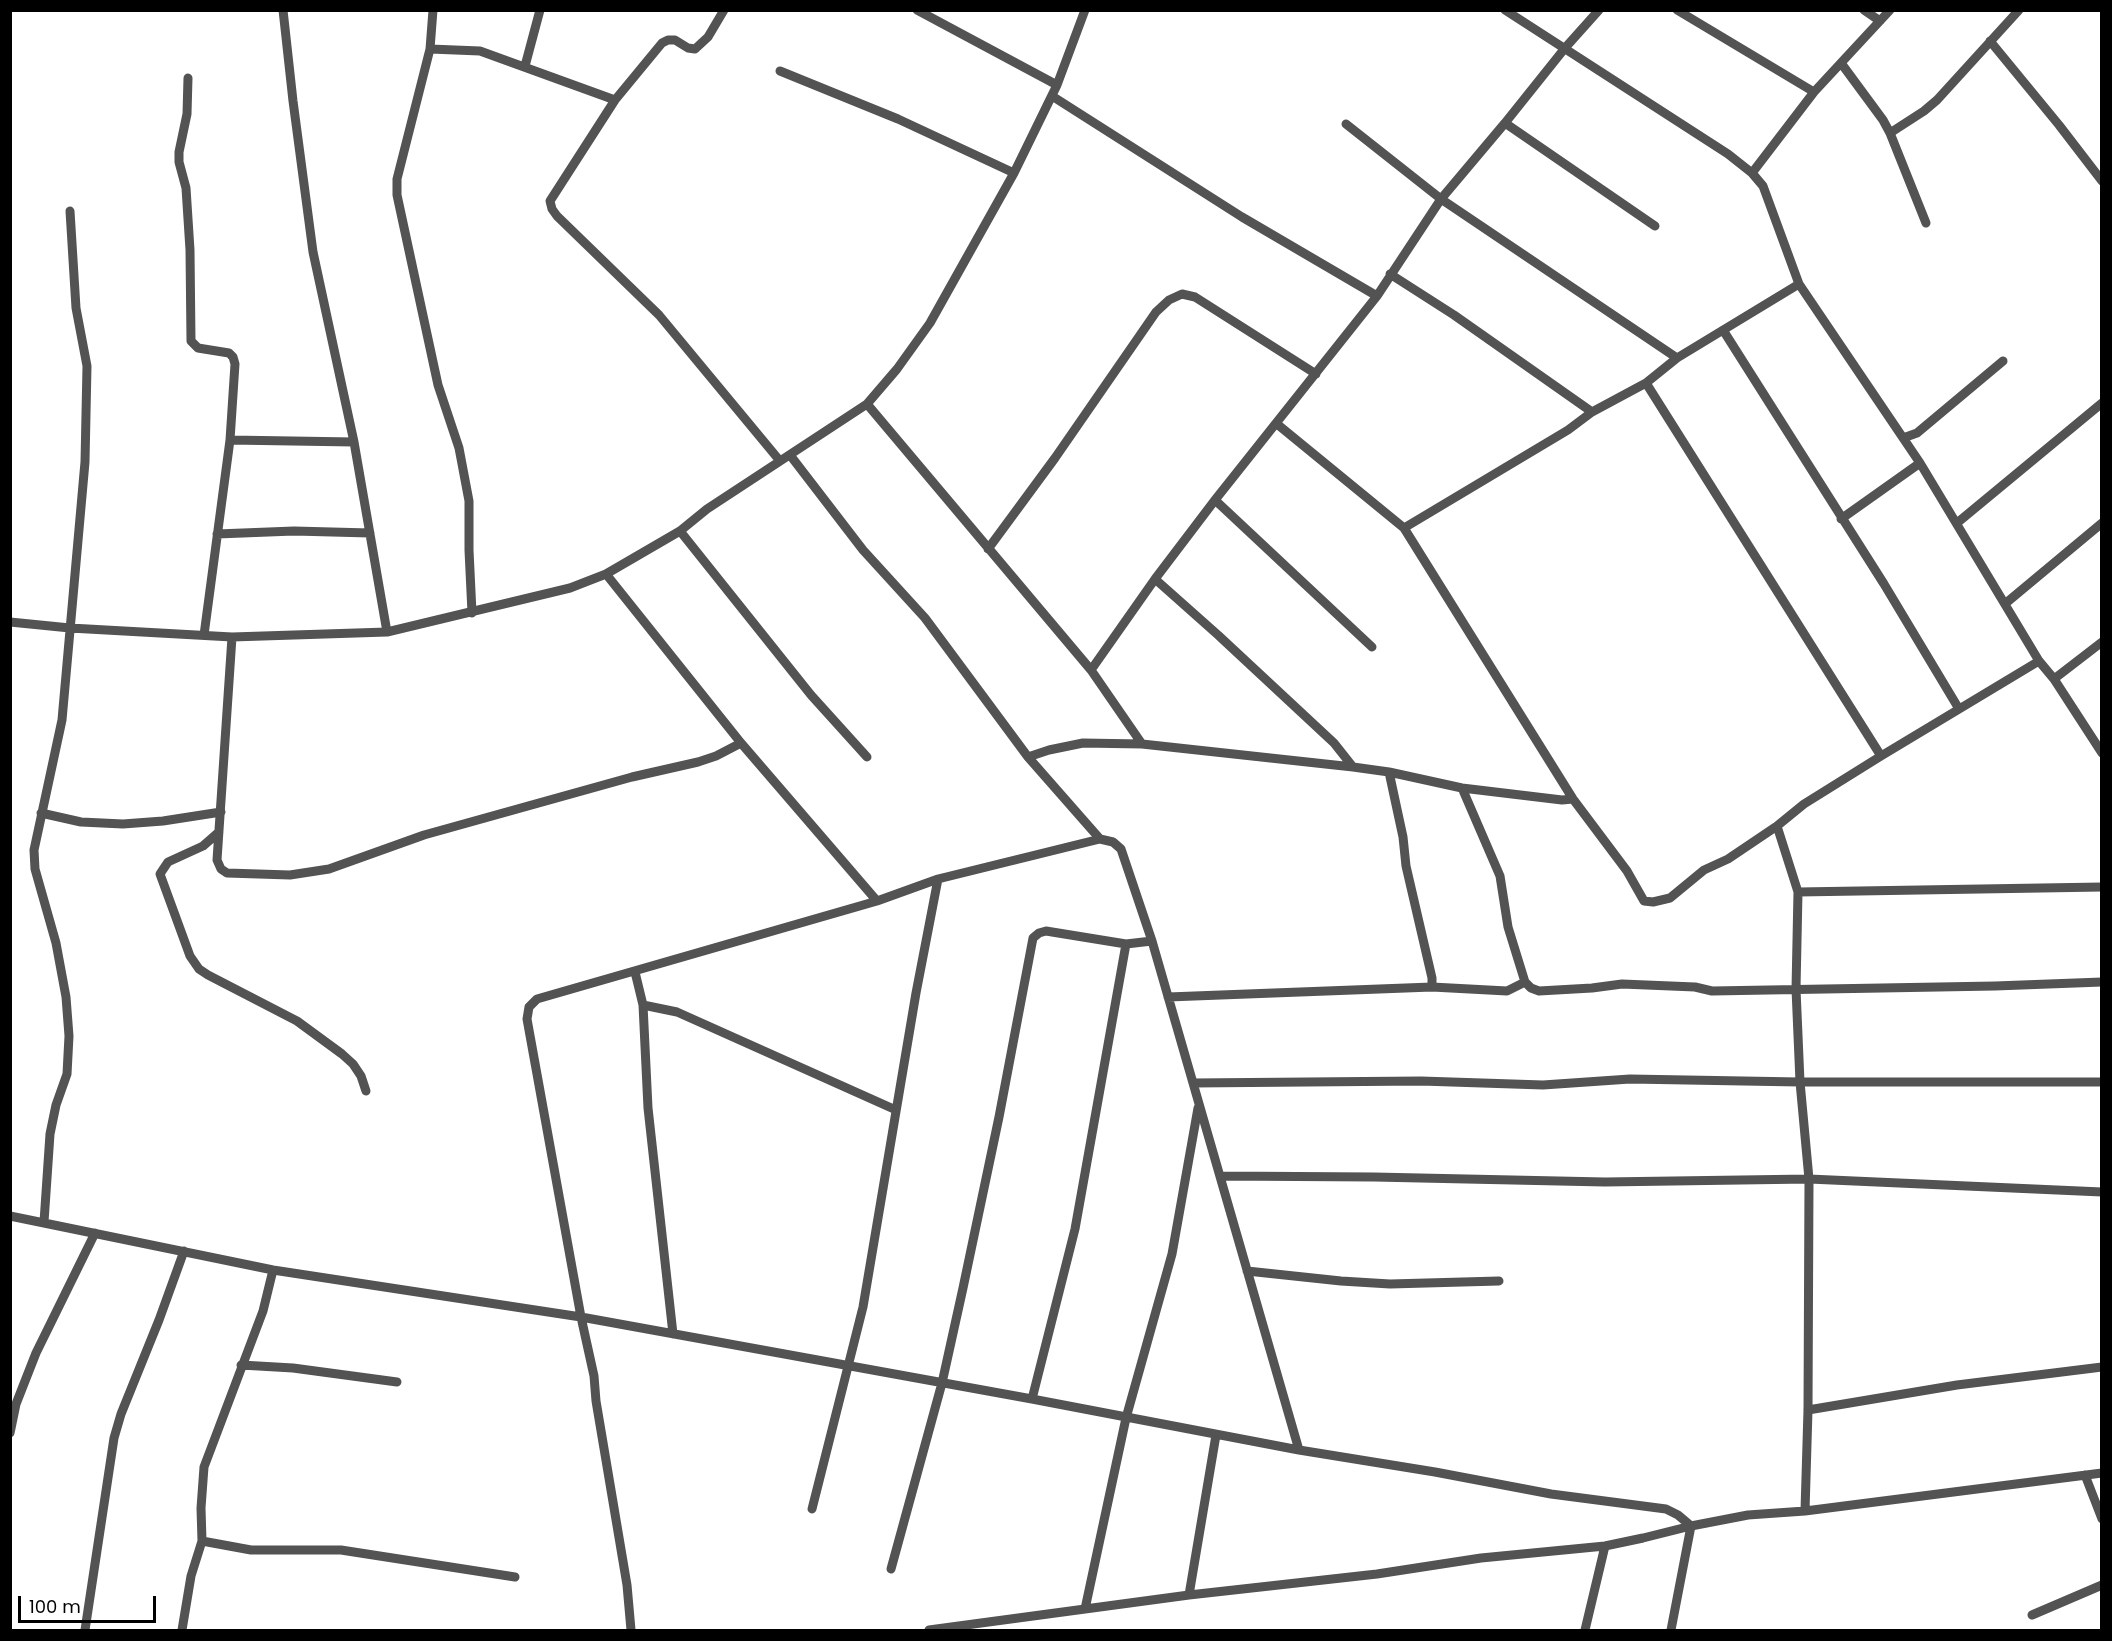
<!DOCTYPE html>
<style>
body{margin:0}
#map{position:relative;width:2112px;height:1641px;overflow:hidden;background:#fff;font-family:Poppins,sans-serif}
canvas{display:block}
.frame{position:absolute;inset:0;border:12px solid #000;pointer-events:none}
.scale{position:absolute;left:18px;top:1596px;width:138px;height:27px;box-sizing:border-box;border:3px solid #000;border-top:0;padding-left:8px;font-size:18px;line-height:21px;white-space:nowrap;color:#000;-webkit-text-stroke:4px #fff;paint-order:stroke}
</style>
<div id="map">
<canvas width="2112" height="1641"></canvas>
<div class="frame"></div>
<div class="scale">100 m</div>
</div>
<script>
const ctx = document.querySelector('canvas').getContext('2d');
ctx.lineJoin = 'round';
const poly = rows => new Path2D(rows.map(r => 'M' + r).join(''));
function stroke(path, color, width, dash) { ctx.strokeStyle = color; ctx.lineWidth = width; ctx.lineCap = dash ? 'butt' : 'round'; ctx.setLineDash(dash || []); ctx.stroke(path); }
const minor = poly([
 [283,10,293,101,313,252,354,442,387,632],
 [433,10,430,49,397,179,397,195,438,385,459,448,469,501,469,550,472,613],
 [724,10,708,37,695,49,688,48,675,40,668,40,662,43,615,100,550,201,552,209,557,216,659,315,780,461],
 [917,10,1057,85],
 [1505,10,1728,154,1752,173,1763,186,1799,284,1920,463,2039,661,2054,679,2102,753],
 [1677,10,1814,92],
 [1864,10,1880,21],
 [1990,41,2059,125,2102,181],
 [430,49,480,51,615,100],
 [1841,63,1883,120,1890,133,1924,111,1937,100,2019,10],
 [525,66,540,10],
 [780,71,898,119,1014,173],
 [188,78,187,114,179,152,179,162,186,188,190,250,191,341,198,348,229,353,233,357,235,364,230,440,204,635],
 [1052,96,1242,217,1377,296,1441,199,1505,123,1565,48,1599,10],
 [1505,123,1655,226],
 [1346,124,1441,199,1677,358],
 [1890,133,1926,223],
 [1752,173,1814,92,1890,10],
 [1390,274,1454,315,1592,412],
 [1723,330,1884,584,1959,709],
 [1646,383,1881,756],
 [867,404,1091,670,1142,744],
 [1277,424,1404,528,1573,799,1627,871,1644,901,1653,902,1670,898,1704,870,1728,859,1777,826,1804,804,1881,756,2039,661],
 [1903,438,1917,433,2003,361],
 [230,440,354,442],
 [790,455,863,550,925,618,1028,757,1100,839],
 [1215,500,1372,647],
 [1841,519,1920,463],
 [1957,523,2102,403],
 [1404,528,1568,430,1592,412,1646,383,1677,358,1799,284],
 [680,531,811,695,867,757],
 [217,534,294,531,370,533],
 [988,549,1055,458,1156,312,1169,300,1182,294,1195,297,1316,374],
 [606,574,741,743,877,901],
 [1155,579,1218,635,1334,743,1353,767],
 [2006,603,2102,523],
 [10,622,70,628,232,637,387,632,570,588,606,574,680,531,707,509,867,404,897,369,930,323,1014,173,1057,85,1085,10],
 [232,637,217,860,221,869,227,873,290,875,329,869,424,835,632,777,698,762,716,756,741,743],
 [1091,670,1155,579,1215,500,1377,296],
 [2054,679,2102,642],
 [1028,757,1049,750,1083,743,1142,744,1353,767,1389,772,1462,788,1562,800,1573,799],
 [1389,772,1403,837,1406,866,1432,978,1432,987],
 [1462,788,1500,876,1508,927,1525,982,1531,988,1539,991,1592,988,1622,984,1695,987,1712,991,1995,986,2102,982],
 [41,813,81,822,123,824,163,821,221,812],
 [1777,826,1798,892,1796,989,1800,1082,1809,1179,1808,1410,1805,1511],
 [219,832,203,846,168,862,160,874,190,956,199,969,208,975,297,1021,342,1054,353,1064,361,1076,366,1091],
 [1798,892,2102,887],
 [635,972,643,1005,648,1108,673,1334],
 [1168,997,1432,987,1507,991,1525,982],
 [643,1005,677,1012,896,1110],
 [1193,1083,1421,1081,1543,1085,1630,1079,1800,1082,2102,1082],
 [1220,1176,1374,1177,1605,1182,1809,1179,2102,1192],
 [10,1216,273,1270,581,1317,1032,1399,1299,1450,1435,1472,1551,1494,1666,1509,1678,1515,1691,1526,1671,1630],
 [44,1222,50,1134,56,1105,67,1074,69,1036,66,997,56,943,35,869,34,850,62,720,85,462,87,366,76,308,70,211],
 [1247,1271,1341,1281,1390,1284,1499,1281],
 [241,1365,293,1368,397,1382],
 [1032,1399,1075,1229,1126,944],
 [1808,1410,1957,1385,2102,1367],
 [10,1433,16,1404,36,1353,95,1233],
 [2085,1475,2102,1519],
 [812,1509,863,1307,916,993,938,879],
 [202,1541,251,1550,341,1550,515,1577],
 [891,1569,942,1383,963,1288,999,1117,1033,938,1039,933,1046,931,1126,944,1152,941],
 [1189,1595,1216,1435],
 [1085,1609,1126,1418,1172,1254,1198,1108],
 [2032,1615,2102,1585],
 [85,1630,114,1438,121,1414,159,1320,184,1251],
 [182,1630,191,1576,202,1541,201,1508,204,1467,263,1311,273,1270],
 [631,1630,627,1585,596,1401,594,1376,581,1317,527,1019,529,1007,537,999,877,901,938,879,1100,839,1113,842,1121,849,1152,941,1299,1450],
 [929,1630,1189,1595,1377,1574,1481,1558,1605,1546,1643,1538,1691,1526,1748,1515,1805,1511,2102,1473],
 [1585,1630,1605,1546]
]);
stroke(minor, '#535353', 9);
</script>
